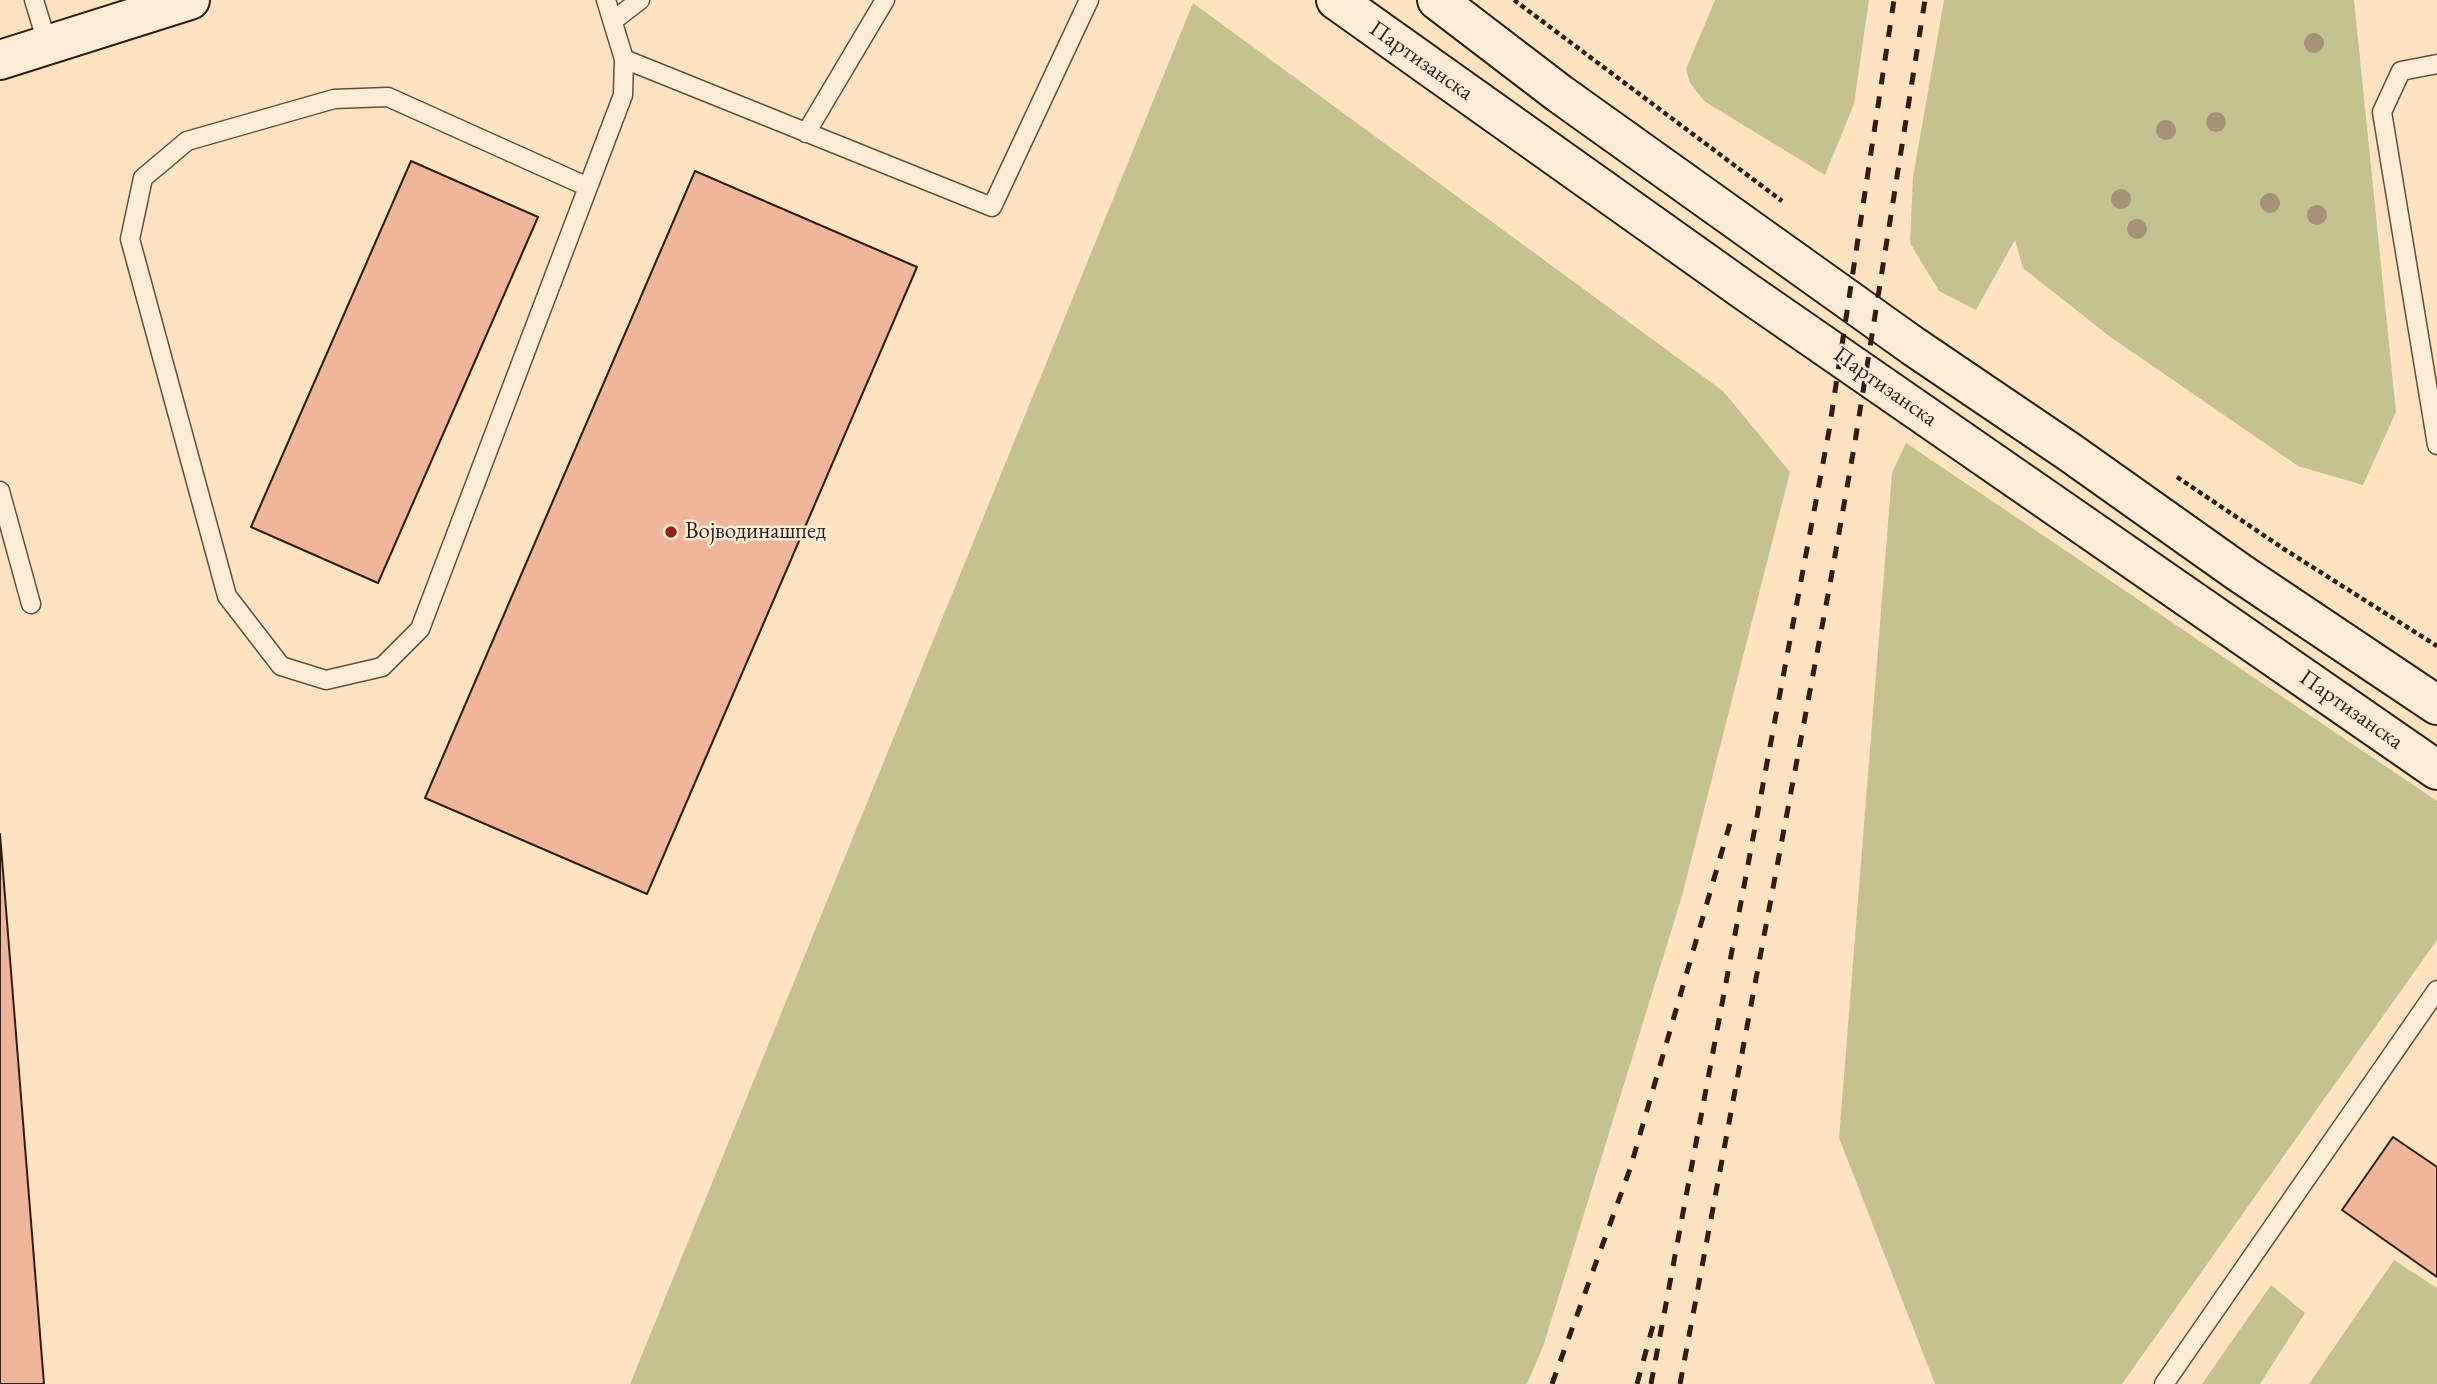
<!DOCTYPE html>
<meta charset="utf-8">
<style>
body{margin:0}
canvas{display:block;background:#fee3c0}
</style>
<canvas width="2437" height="1384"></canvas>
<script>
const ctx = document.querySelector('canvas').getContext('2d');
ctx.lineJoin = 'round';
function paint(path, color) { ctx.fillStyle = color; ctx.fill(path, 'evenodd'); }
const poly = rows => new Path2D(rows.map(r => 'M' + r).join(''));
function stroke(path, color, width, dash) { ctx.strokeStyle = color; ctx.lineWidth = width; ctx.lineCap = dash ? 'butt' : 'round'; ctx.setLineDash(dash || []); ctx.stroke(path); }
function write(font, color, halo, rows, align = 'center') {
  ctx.font = font + ' "EB Garamond",serif'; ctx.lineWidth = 5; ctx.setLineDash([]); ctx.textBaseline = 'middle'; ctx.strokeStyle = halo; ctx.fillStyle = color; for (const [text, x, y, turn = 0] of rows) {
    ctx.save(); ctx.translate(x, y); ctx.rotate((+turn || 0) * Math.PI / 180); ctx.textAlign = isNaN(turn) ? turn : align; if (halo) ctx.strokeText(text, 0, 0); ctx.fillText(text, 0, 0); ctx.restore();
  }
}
const green = poly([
 [1715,0,1869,0,1854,104,1825,175,1704,101,1690,83,1686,69],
 [1944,0,2354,0,2396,412,2363,485,2298,466,2109,336,2023,268,2015,240,1976,310,1939,291,1910,243,1913,177],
 [1193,3,1723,391,1790,472,1682,896,1544,1344,1527,1384,630,1384],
 [1906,443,2437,801,2437,940,2122,1384,1935,1384,1839,1138,1892,473],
 [2394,1260,2437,1288,2437,1384,2309,1384],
 [2271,1285,2305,1313,2260,1384,2202,1384]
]);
const building = poly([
 [411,161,538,217,378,583,251,527,411,161],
 [695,171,917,267,647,894,425,798,695,171],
 [0,834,44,1384,0,1384,0,834],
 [2393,1137,2437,1167,2437,1277,2342,1210,2393,1137]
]);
const path = poly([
 [1514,0,1782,201],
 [2177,477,2284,549,2437,646]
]);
const lane = poly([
 [34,0,48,46],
 [614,20,640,0],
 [624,59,992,207,1089,0],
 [2437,64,2401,71,2382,112,2437,445],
 [806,133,885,0],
 [588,187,388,97,334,99,187,141,143,178,130,239,227,596,281,666,326,680,382,667,420,629,623,95,624,59,606,0],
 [0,491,31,604],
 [2164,1384,2437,990]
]);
const secondary = poly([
 [1336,0,1748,293,2437,770],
 [1437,0,1560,94,1913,346,2068,451,2240,573,2437,705],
 [0,60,190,0]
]);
const rail = poly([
 [1552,1384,1630,1169,1733,813],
 [1637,1384,1655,1318],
 [1651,1384,1829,431,1894,0],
 [1680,1384,1830,584,1855,442,1925,0]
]);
const trees = [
 [2314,43],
 [2216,122],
 [2166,130],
 [2121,199],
 [2270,203],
 [2317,215],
 [2137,229]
];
const markers = [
 [671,532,7,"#8f2418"]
];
const streetNames = [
 ["Партизанска",1421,61,35],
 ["Партизанска",1885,387,35],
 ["Партизанска",2351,710,35]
];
const poiNames = [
 ["Војводинашпед",685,532]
];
paint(green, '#c4c390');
paint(building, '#f0b69a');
stroke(building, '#301d16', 2);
stroke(lane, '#644e40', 21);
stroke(secondary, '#301d16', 42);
stroke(path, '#301d16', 4.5, [5, 3.5]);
stroke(lane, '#feedd6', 18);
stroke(secondary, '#feedd6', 38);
stroke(rail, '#301d16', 5, [12, 12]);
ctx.fillStyle = '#a59277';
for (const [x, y] of trees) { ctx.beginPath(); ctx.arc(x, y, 10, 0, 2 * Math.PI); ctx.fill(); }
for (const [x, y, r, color] of markers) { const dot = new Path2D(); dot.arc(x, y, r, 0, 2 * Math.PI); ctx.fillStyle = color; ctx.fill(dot); stroke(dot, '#feedd6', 2.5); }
write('23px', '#301d16', '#feedd6', streetNames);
write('23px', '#301d16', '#feedd6', poiNames, 'left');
</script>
